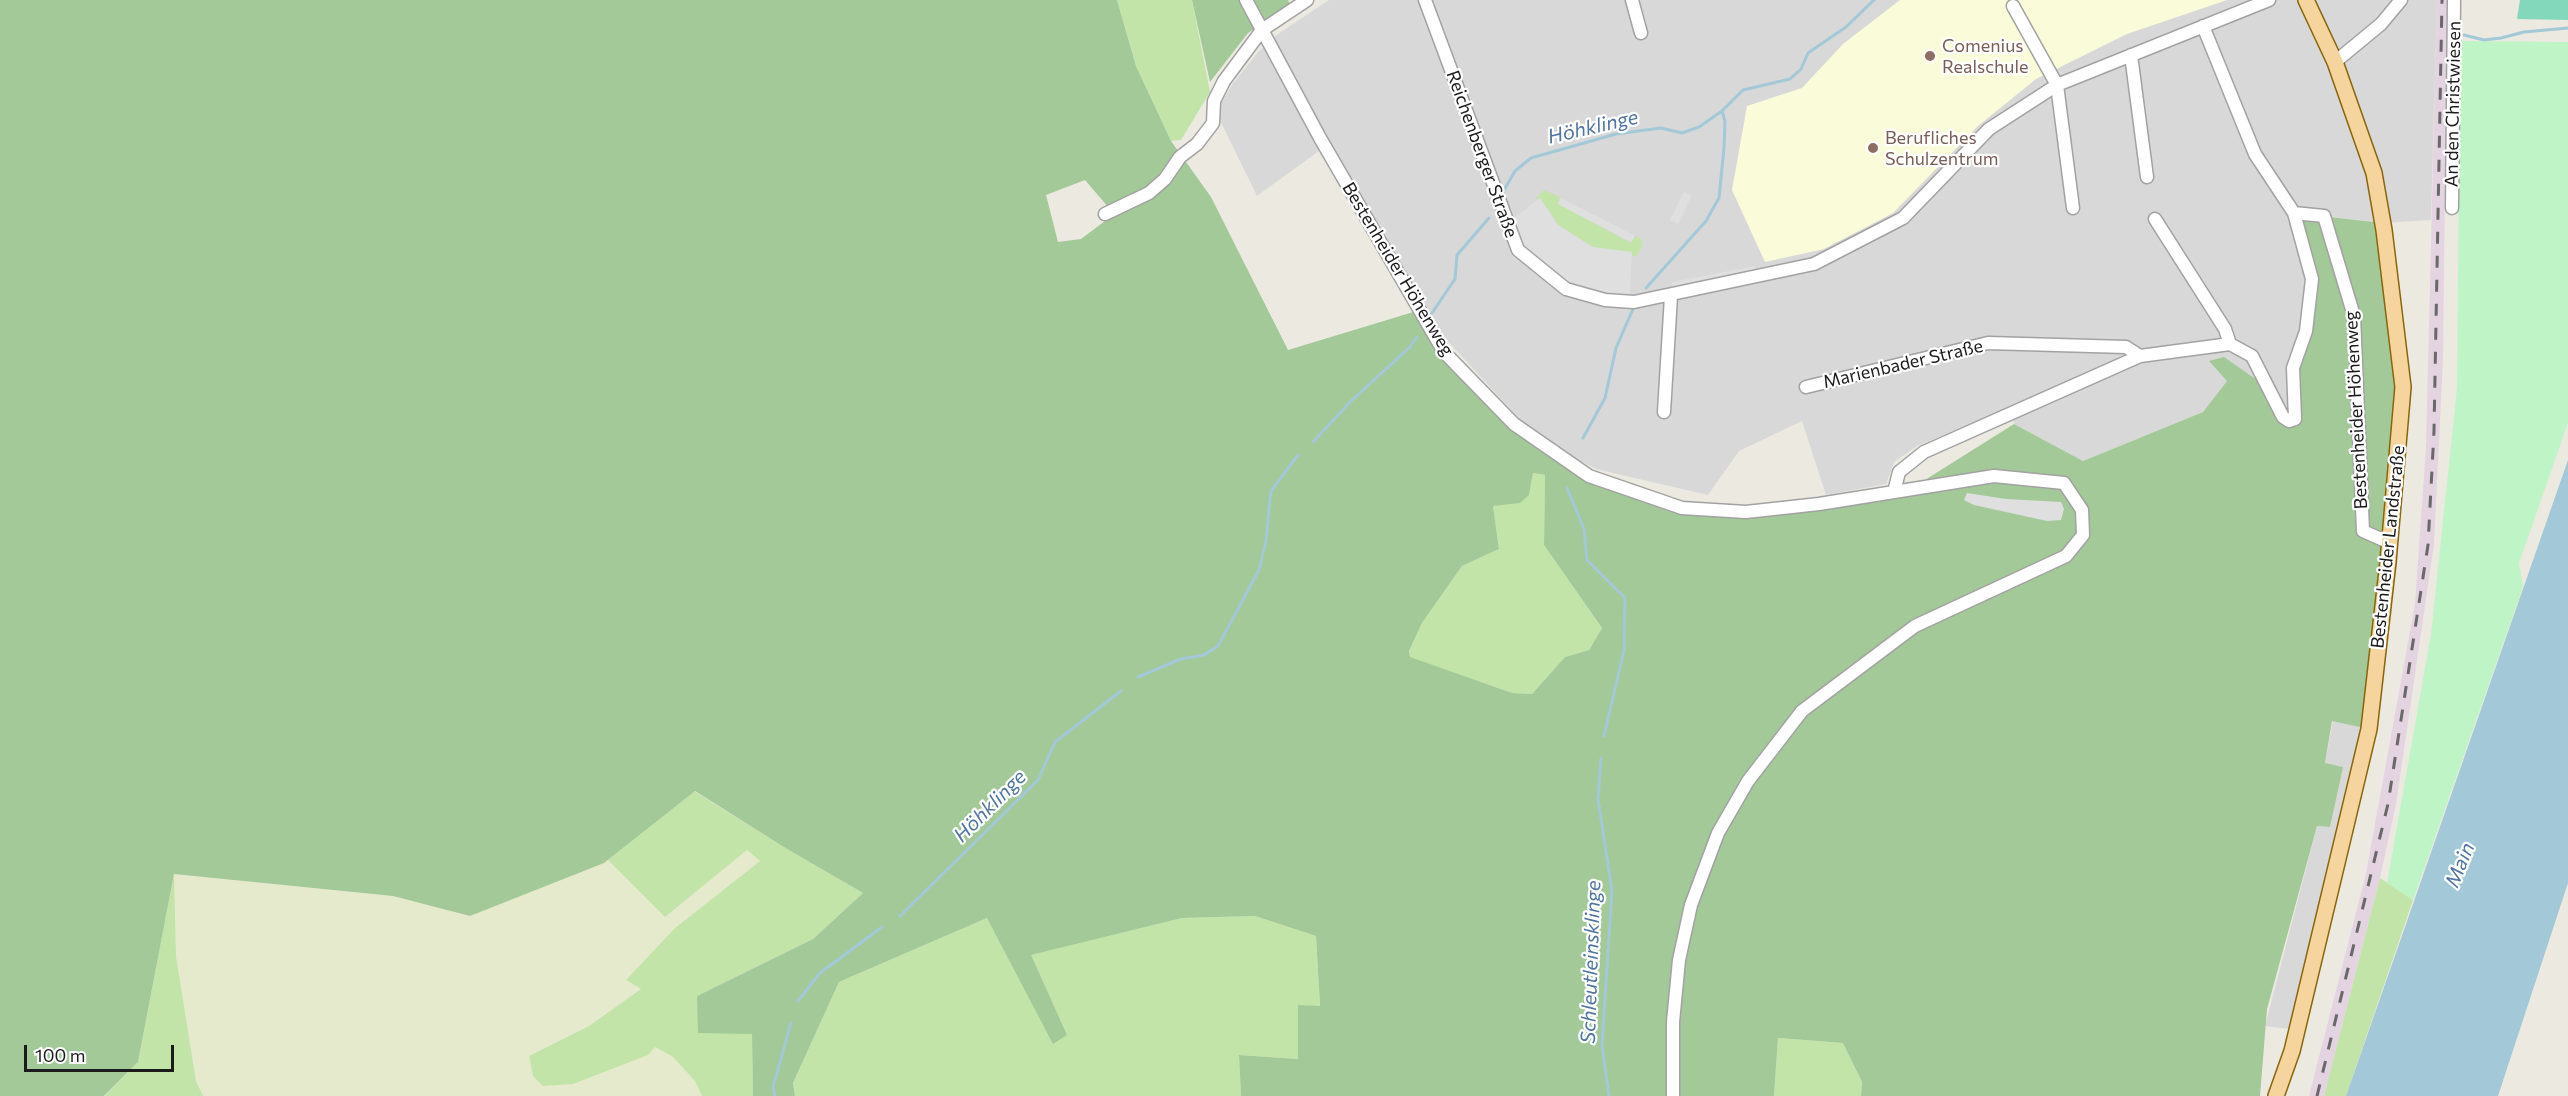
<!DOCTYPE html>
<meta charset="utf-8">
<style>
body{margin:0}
#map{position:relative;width:2568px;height:1096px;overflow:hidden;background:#ece9e1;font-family:Commissioner,sans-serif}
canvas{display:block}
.scale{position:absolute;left:24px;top:1045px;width:150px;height:27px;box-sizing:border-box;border:3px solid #1b1b1b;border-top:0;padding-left:8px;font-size:18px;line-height:21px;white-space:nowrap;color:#1b1b1b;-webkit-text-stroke:4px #fff;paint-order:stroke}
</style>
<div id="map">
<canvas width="2568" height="1096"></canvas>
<div class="scale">100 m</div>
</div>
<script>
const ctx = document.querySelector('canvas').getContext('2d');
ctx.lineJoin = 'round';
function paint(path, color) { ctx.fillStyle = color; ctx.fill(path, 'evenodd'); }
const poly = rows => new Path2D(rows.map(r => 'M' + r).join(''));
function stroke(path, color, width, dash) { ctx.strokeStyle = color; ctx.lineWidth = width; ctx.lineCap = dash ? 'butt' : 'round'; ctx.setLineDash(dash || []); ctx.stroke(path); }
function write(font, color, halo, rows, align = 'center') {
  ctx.font = font + ' Commissioner,sans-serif'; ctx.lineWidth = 4.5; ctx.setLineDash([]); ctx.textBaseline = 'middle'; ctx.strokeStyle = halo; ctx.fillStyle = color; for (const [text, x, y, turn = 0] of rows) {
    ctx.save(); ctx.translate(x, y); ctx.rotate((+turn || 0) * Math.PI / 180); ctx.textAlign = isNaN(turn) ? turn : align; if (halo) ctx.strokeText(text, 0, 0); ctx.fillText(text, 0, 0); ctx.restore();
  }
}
const residential = poly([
 [1329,0,2437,0,2431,220,2383,223,2324,216,2312,279,2294,419,2227,381,2203,412,2083,461,2014,424,2009,407,1917,446,1894,462,1886,484,1826,495,1802,421,1739,451,1708,495,1596,469,1557,448,1526,426,1443,336,1330,143,1257,196,1216,112,1232,85,1258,52,1278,34],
 [2333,720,2369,729,2297,1030,2265,1026,2317,826,2330,827,2342,767,2325,764]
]);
const industrial = poly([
 [2437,0,2447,0,2443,358,2434,544,2396,804,2380,878,2324,1096,2309,1096,2366,874,2415,604,2426,448]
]);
const education = poly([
 [1900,0,2227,0,2127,34,2036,79,1978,126,1893,213,1824,249,1765,262,1732,190,1747,106,1802,88,1843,44]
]);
const farmland = poly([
 [747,850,760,861,675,928,626,980,641,989,589,1026,529,1056,533,1076,655,1047,673,1057,695,1081,702,1096,203,1096,196,1081,176,956,174,874,393,896,470,916,608,860,665,917]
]);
const grass = poly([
 [1117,0,1192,0,1210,92,1181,140,1171,141,1136,66],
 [1544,190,1560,197,1558,204,1631,243,1635,236,1641,239,1643,245,1637,255,1627,259,1590,247,1559,225,1553,232,1555,219,1539,198,1533,201],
 [1533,473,1545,475,1544,545,1602,628,1589,650,1565,657,1532,694,1512,693,1410,658,1409,651,1422,623,1462,566,1499,549,1493,506,1529,495],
 [694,791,787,849,863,893,813,939,697,996,752,1034,753,1096,702,1096,695,1081,673,1057,655,1047,648,1055,573,1084,543,1086,533,1076,529,1056,589,1026,641,989,626,980,675,928,760,861,747,850,665,917,608,860],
 [174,874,176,956,196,1081,203,1096,105,1096,138,1062],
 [2380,878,2413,900,2346,1096,2324,1096],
 [1255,916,1316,936,1320,1007,1298,1005,1298,1059,1239,1055,1241,1096,795,1096,793,1083,839,982,987,918,1067,1035,1030,955,1182,918],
 [1778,1038,1843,1043,1862,1082,1861,1096,1774,1096]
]);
const forest = poly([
 [0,0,1117,0,1136,66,1171,141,1211,197,1288,350,1420,310,1444,352,1514,424,1589,476,1682,508,1747,512,1909,490,2014,424,2083,461,2203,412,2227,381,2209,361,2224,357,2267,387,2288,421,2312,279,2294,213,2383,223,2403,387,2369,729,2332,721,2325,763,2343,767,2330,827,2317,826,2267,1009,2260,1096,1861,1096,1862,1082,1843,1043,1778,1038,1774,1096,1241,1096,1239,1055,1298,1059,1298,1005,1320,1006,1316,936,1255,916,1182,918,1031,955,1067,1035,1053,1044,987,918,839,982,793,1083,795,1096,753,1096,752,1034,698,1033,697,996,813,939,863,893,787,849,695,791,604,863,470,916,393,896,174,874,138,1062,104,1096,0,1096],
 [1085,180,1109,208,1109,218,1081,239,1058,242,1046,195],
 [1533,473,1545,475,1544,545,1602,628,1589,650,1565,657,1532,694,1512,693,1410,657,1409,651,1422,623,1462,566,1499,549,1493,506,1520,503,1529,495],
 [1192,0,1288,0,1290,4,1248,33,1210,82]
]);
const park = poly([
 [2460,41,2568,42,2568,423,2519,563,2523,587,2413,900,2387,883,2431,634,2457,388]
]);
const pitch = poly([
 [2520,0,2568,0,2568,20,2517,19]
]);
const parking = poly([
 [1684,192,1692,195,1678,224,1670,220],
 [1540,198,1558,225,1593,247,1632,252,1630,294,1607,295,1568,285,1527,253,1510,221],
 [1561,198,1635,236,1631,242,1558,204],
 [1755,266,1757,276,1671,296,1672,282],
 [1967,493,2006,499,2061,502,2064,509,2061,520,2047,521,1974,505,1964,500]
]);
const water = poly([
 [2568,460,2568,883,2498,1096,2346,1096]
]);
const stream = poly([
 [2464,35,2484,40,2501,38,2524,32,2568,28],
 [1503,192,1515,171,1531,158,1616,134,1661,128,1682,133,1699,127,1722,111,1743,90,1790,79,1801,69,1808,53,1846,27,1874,0],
 [1646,288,1706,221,1719,198,1724,148,1725,121,1722,111],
 [1432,313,1455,279,1457,255,1489,218],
 [1583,438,1605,398,1616,348,1633,309],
 [1313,442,1351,401,1410,347,1417,337],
 [1567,488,1584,529,1587,560,1625,598,1624,650,1604,736],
 [1138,677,1181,659,1204,655,1218,646,1259,570,1266,541,1271,491,1298,455],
 [1601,758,1598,799,1612,891,1602,1045,1609,1096],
 [900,916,1038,780,1055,742,1121,691],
 [798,1001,820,973,882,927],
 [775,1096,773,1087,791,1023]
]);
const minor = poly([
 [1246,0,1320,138,1444,352,1514,424,1589,476,1682,508,1746,512,1819,504,1994,476,2064,483,2082,510,2083,535,2066,556,1915,626,1802,711,1748,781,1718,833,1691,905,1679,960,1673,1022,1673,1096],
 [1425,0,1518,250,1566,289,1605,300,1634,302,1814,264,1903,218,1989,129,2057,85,2269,0],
 [1632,0,1641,33],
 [2013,6,2057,85,2073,208],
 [2203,26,2255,154,2294,213],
 [2131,55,2147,177],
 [2335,62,2381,24,2401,0],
 [2452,208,2454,0],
 [1105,214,1149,193,1165,179,1180,157,1197,144,1213,123,1214,101,1224,81,1262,30,1307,0],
 [2155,219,2225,329,2230,344],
 [1806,387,1988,343,2126,347,2140,356],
 [1664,412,1671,296],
 [1894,492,1899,472,1924,452,2140,356,2230,344,2252,356,2283,417,2289,421,2295,419,2293,368,2306,331,2312,279,2294,213,2324,216,2354,316,2363,531,2390,543]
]);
const major = poly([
 [2276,1096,2292,1051,2369,729,2388,562,2403,387,2384,230,2374,173,2335,62,2306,0]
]);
const rail = poly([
 [2317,1096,2388,804,2428,545,2434,431,2442,0]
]);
const markers = [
 [1930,56,6,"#8d6e63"],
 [1873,148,6,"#8d6e63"]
];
const educationNames = [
 ["Comenius",1942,46],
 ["Realschule",1942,67],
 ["Berufliches",1885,138],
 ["Schulzentrum",1885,159]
];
const streetNames = [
 ["An den Christwiesen",2453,104,-89],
 ["Reichenberger Straße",1482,154,70],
 ["Bestenheider Höhenweg",1398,269,59],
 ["Marienbader Straße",1903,364,-13],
 ["Bestenheider Höhenweg",2356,410,-93],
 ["Bestenheider Landstraße",2388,547,-84]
];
const waterNames = [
 ["Höhklinge",1593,127,-13],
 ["Höhklinge",990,806,-45],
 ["Main",2460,865,-68],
 ["Schleutleinsklinge",1591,962,-88]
];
paint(residential, '#d9d8d8');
paint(industrial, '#e4d3e0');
paint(education, '#fafcd9');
paint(farmland, '#e6eacc');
paint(grass, '#c2e4a9');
paint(forest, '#a3c998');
paint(park, '#bff5c6');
paint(pitch, '#83d7bb');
paint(parking, '#dfdfdf');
paint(water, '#a3c8d7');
stroke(stream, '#a3c8d7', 3);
stroke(minor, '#a2a2a2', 15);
stroke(major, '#88650a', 18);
stroke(minor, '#fff', 12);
stroke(major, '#f5d49d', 15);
stroke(rail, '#696969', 3, [12, 12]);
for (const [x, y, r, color] of markers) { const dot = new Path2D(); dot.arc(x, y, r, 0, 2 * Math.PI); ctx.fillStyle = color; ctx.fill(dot); stroke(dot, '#fff', 2); }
write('18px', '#785e54', '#fff', educationNames, 'left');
write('18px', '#1b1b1b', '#fff', streetNames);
write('italic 20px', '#4f74a3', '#fff', waterNames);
</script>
